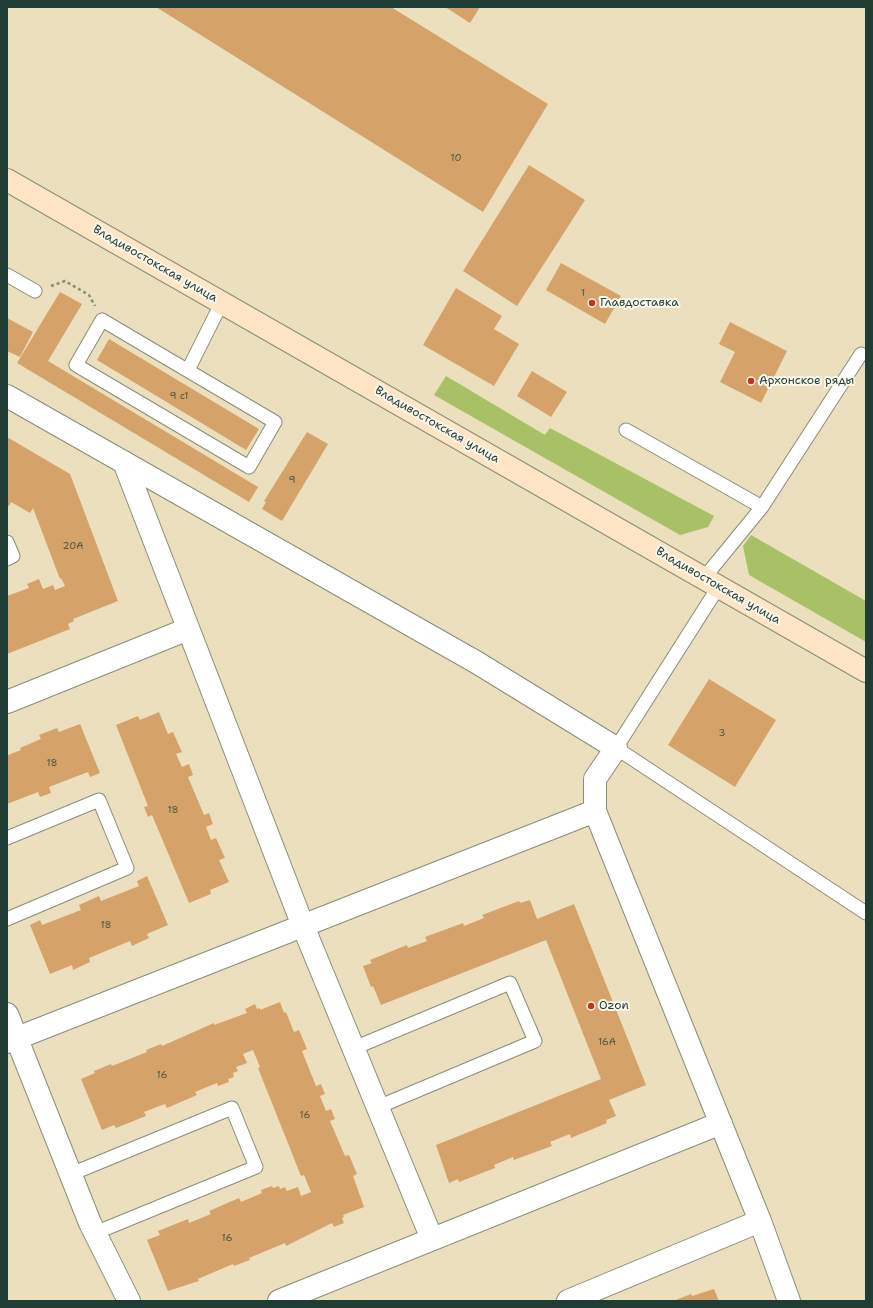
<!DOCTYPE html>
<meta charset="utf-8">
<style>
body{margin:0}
#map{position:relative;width:873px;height:1308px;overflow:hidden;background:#ecdfbd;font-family:"Shantell Sans",sans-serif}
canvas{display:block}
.frame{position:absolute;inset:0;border:8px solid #1f3d34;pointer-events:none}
</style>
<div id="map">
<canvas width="873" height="1308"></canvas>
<div class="frame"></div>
</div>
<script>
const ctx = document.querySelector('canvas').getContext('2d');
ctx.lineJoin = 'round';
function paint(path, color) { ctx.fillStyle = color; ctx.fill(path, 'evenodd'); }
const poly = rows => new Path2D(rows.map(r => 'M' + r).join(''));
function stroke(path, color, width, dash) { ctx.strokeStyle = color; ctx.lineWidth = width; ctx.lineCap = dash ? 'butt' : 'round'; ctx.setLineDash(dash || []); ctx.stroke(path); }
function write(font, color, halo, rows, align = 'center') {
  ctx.font = font + ' "Shantell Sans",sans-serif'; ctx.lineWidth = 4; ctx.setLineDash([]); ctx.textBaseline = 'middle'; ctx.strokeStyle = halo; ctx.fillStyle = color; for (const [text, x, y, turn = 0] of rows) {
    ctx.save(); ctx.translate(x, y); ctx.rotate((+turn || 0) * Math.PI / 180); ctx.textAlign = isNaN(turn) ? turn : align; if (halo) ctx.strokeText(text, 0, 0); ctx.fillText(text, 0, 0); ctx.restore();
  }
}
const green = poly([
 [446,376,545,435,550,428,714,516,708,527,680,535,434,395],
 [751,535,866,601,866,642,749,575,743,546]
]);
const building = poly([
 [156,7,391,7,548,104,483,212],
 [445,7,480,7,470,23],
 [529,165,585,200,517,306,463,271],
 [561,263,621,296,605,324,546,290],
 [456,288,502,316,494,329,519,344,494,386,423,345],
 [60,292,82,304,48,361,258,487,249,502,17,363],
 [7,318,33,332,20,357,7,351],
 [730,322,787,351,761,403,720,382,735,352,719,344],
 [109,339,259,429,246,450,97,360],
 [532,371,567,392,551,417,517,396],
 [307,432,328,444,282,521,262,509,266,502,264,501],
 [7,437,70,474,118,601,73,619,74,621,68,624,70,629,7,654,7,596,29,588,27,584,39,579,43,589,53,585,55,590,65,586,61,578,60,579,33,508,30,513,11,502,9,506,7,505],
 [709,679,776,720,735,787,668,745],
 [159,712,168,734,173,732,182,752,176,754,182,767,189,764,193,775,188,777,204,815,209,813,213,824,206,827,211,840,216,838,225,858,219,860,229,882,210,890,211,894,189,903,152,815,148,817,144,807,148,806,116,725,138,716,140,720],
 [80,724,100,773,90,777,88,772,49,787,51,793,40,797,38,792,7,804,7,752,8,755,21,750,20,748,41,739,39,735,57,728,59,732],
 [147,876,168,925,147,934,149,938,132,946,130,941,89,958,90,962,73,970,72,965,50,974,30,925,40,920,42,925,81,910,79,905,99,896,101,901,139,886,137,881],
 [530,900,537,919,574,904,646,1085,609,1100,616,1116,606,1120,607,1123,571,1138,570,1134,550,1142,552,1146,514,1160,513,1157,494,1165,495,1168,459,1182,458,1179,449,1183,436,1145,601,1079,546,940,381,1005,373,986,371,987,363,966,372,963,370,960,407,945,408,948,427,941,425,937,463,923,464,926,484,918,482,915,519,901,520,903],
 [280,1002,284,1013,286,1012,294,1032,299,1030,307,1049,302,1051,316,1086,321,1084,325,1094,320,1096,326,1111,331,1109,335,1119,330,1121,345,1156,349,1155,357,1174,353,1176,364,1207,343,1215,344,1217,342,1218,344,1223,334,1227,332,1223,286,1246,285,1243,249,1258,250,1260,234,1266,233,1264,198,1279,199,1281,168,1291,147,1240,160,1235,158,1231,188,1219,189,1223,211,1214,209,1211,239,1198,241,1202,262,1193,261,1190,272,1186,273,1188,279,1186,280,1189,285,1187,287,1191,298,1187,301,1196,311,1192,304,1175,301,1176,258,1068,260,1067,253,1050,243,1054,247,1063,236,1067,238,1071,233,1073,234,1077,228,1079,229,1082,218,1086,217,1083,195,1092,197,1095,167,1108,165,1104,144,1112,146,1116,116,1128,114,1125,102,1130,81,1079,95,1073,94,1071,111,1064,112,1066,147,1052,146,1050,161,1044,162,1046,214,1023,214,1025,247,1013,245,1009,255,1004,257,1009,260,1008,260,1010],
 [714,1289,719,1301,673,1301,691,1294,692,1296]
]);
const path = poly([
 [51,286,65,281,89,295,95,306]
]);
const lane = poly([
 [7,275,35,291],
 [102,320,275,422,249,467,76,365,102,320],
 [188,370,222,302],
 [626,430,762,507,704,578],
 [762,507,861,354],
 [7,542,13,556,7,559],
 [719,586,616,748,866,913],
 [7,838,99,800,127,868,7,919],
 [354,1048,510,983,535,1041,378,1107],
 [71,1174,232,1108,256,1167,95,1233]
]);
const street = poly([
 [7,396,476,662,616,748,595,779,595,811,760,1221,789,1301],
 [124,462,303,926,432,1239],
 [7,702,188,629],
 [7,1014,90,1223,129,1301],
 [7,1042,595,811],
 [279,1301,721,1123],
 [568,1301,760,1221]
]);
const secondary = poly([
 [7,180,866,671]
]);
const markers = [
 [592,303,4,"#c8321e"],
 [751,381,4,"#c8321e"],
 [591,1006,4,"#c8321e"]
];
const numberNames = [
 ["10",456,158],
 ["1",583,293],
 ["9 с1",179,396],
 ["9",292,480],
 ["20А",73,546],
 ["3",722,733],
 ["18",52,763],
 ["18",173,810],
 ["18",106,925],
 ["16А",607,1042],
 ["16",162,1075],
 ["16",305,1115],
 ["16",227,1238]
];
const streetNames = [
 ["Владивостокская улица",155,264,30],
 ["Владивостокская улица",437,425,30],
 ["Владивостокская улица",718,586,30]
];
const poiNames = [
 ["Главдоставка",600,303],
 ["Архонское ряды",759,381],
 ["Ozon",599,1006]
];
paint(green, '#a9c166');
paint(building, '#d5a369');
stroke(lane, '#868e78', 15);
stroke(street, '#868e78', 24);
stroke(secondary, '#868e78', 24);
stroke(path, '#868e78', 2.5, [3, 3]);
stroke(lane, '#fff', 13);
stroke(street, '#fff', 22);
stroke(secondary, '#fde5c5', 22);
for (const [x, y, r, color] of markers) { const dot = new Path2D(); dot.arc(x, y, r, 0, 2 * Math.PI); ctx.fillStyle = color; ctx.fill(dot); stroke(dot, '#fbf7ec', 1.5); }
write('10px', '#4c5641', null, numberNames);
write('12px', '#1f3d34', '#fbf7ec', streetNames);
write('12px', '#1f3d34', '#fbf7ec', poiNames, 'left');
</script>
